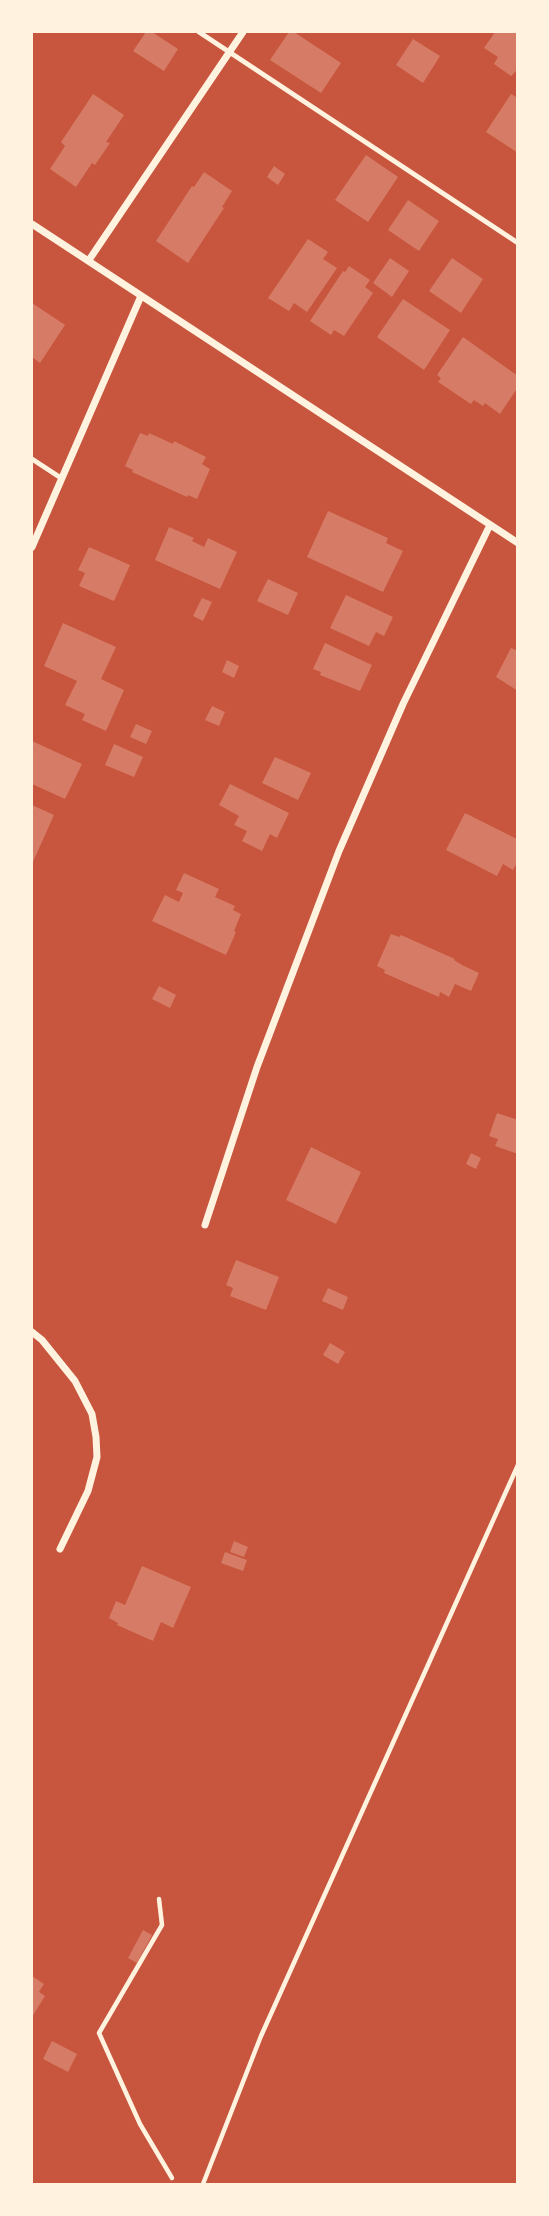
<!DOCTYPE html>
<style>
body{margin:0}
#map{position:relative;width:549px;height:2216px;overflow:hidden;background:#c8553d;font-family:Barlow,sans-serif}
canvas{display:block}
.frame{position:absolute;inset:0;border:33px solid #fff3e0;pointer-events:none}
</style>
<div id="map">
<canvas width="549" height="2216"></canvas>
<div class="frame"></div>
</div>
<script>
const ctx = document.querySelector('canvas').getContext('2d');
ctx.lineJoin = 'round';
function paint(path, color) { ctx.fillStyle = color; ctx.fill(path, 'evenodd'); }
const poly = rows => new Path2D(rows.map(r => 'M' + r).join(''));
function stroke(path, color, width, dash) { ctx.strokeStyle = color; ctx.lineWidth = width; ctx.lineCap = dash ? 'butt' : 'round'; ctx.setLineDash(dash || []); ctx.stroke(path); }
const building = poly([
 [146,32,152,32,178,49,164,71,133,51],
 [289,32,294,32,341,63,321,93,270,60],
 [495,32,518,32,518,69,511,76,494,64,498,57,484,48],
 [413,39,440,56,423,83,396,65],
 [93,94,124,115,106,142,110,143,95,165,92,163,76,187,50,169,65,146,61,142],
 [511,94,518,98,518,153,486,132],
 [366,155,398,177,368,222,335,200],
 [274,166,285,174,278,185,267,177],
 [204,172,232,191,222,207,224,208,188,263,156,241,192,186,194,187],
 [408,200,439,221,419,251,388,230],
 [308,239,328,252,323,259,337,268,307,312,294,303,289,311,268,298],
 [390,258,409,271,392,297,373,283],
 [452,258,483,279,461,313,429,291],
 [349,266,370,280,365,287,373,293,344,336,334,330,331,335,310,321,343,271,345,272],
 [403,299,450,330,424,370,377,337],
 [32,303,65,325,40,363,32,357],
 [463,337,518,376,518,387,500,414,485,403,483,406,474,400,471,404,438,382,441,378,437,375],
 [140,433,148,436,149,433,173,444,174,441,206,457,202,464,210,469,197,499,188,495,187,497,132,472,133,470,125,466],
 [328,511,388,538,386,543,403,551,383,592,307,557],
 [169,527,194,538,192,541,204,547,208,538,237,552,220,589,155,560],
 [89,547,130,565,114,601,79,586,85,573,78,570],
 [268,579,298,593,288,615,257,601],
 [346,595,393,617,384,636,376,632,369,646,330,628],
 [202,598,212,602,203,621,193,616],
 [63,623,116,647,101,679,124,690,106,731,82,720,85,714,65,705,77,681,44,666],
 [325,643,372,665,360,691,320,675,321,672,313,669],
 [511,648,518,651,518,691,496,677],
 [227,660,239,666,234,678,222,672],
 [212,706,225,712,219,726,205,720],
 [136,724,152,731,146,744,130,737],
 [32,741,82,764,65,799,32,784],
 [114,744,143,757,134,777,105,765],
 [275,757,311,773,298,800,262,783],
 [230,784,289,813,277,838,270,834,262,851,242,841,247,831,234,825,239,816,219,805],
 [32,805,54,815,32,864],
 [465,813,517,839,518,861,513,870,503,864,497,876,446,850],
 [184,873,219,889,215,897,235,906,233,910,241,914,234,931,236,932,226,955,152,921,165,895,179,902,183,893,176,890],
 [391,934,399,937,401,935,455,959,454,960,462,965,479,973,471,991,455,984,449,997,440,992,439,997,384,973,385,970,377,966],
 [159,986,176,995,170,1008,152,999],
 [497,1113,518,1120,518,1154,495,1146,498,1139,489,1136],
 [311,1147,361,1172,336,1224,286,1200],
 [471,1153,481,1158,476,1169,466,1164],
 [236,1260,279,1277,266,1310,230,1296,233,1288,226,1285],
 [328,1288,348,1297,343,1310,322,1301],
 [330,1343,345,1352,338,1364,323,1355],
 [234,1541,248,1547,244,1557,230,1552],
 [225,1552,247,1560,243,1571,221,1563],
 [142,1566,191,1587,173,1628,161,1622,153,1641,117,1625,118,1623,109,1618,116,1601,125,1605],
 [143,1930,152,1935,137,1963,128,1958],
 [32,1976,44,1984,39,1992,45,1996,32,2017],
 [52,2041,77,2054,68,2072,43,2059]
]);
const path = poly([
 [159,1899,162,1925,99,2033,140,2124,172,2178],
 [203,2184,261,2036,518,1465]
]);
const service = poly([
 [199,32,518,243],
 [32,459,61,478]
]);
const minor = poly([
 [32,224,518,543],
 [89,260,243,32],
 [32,547,141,296],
 [205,1225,257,1067,339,851,403,704,490,525],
 [32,1332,42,1340,75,1381,92,1414,96,1437,97,1457,88,1491,60,1549]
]);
paint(building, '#d67c66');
stroke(path, '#fff3e0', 4.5);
stroke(service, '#fff3e0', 5);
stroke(minor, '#fff3e0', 7);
</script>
